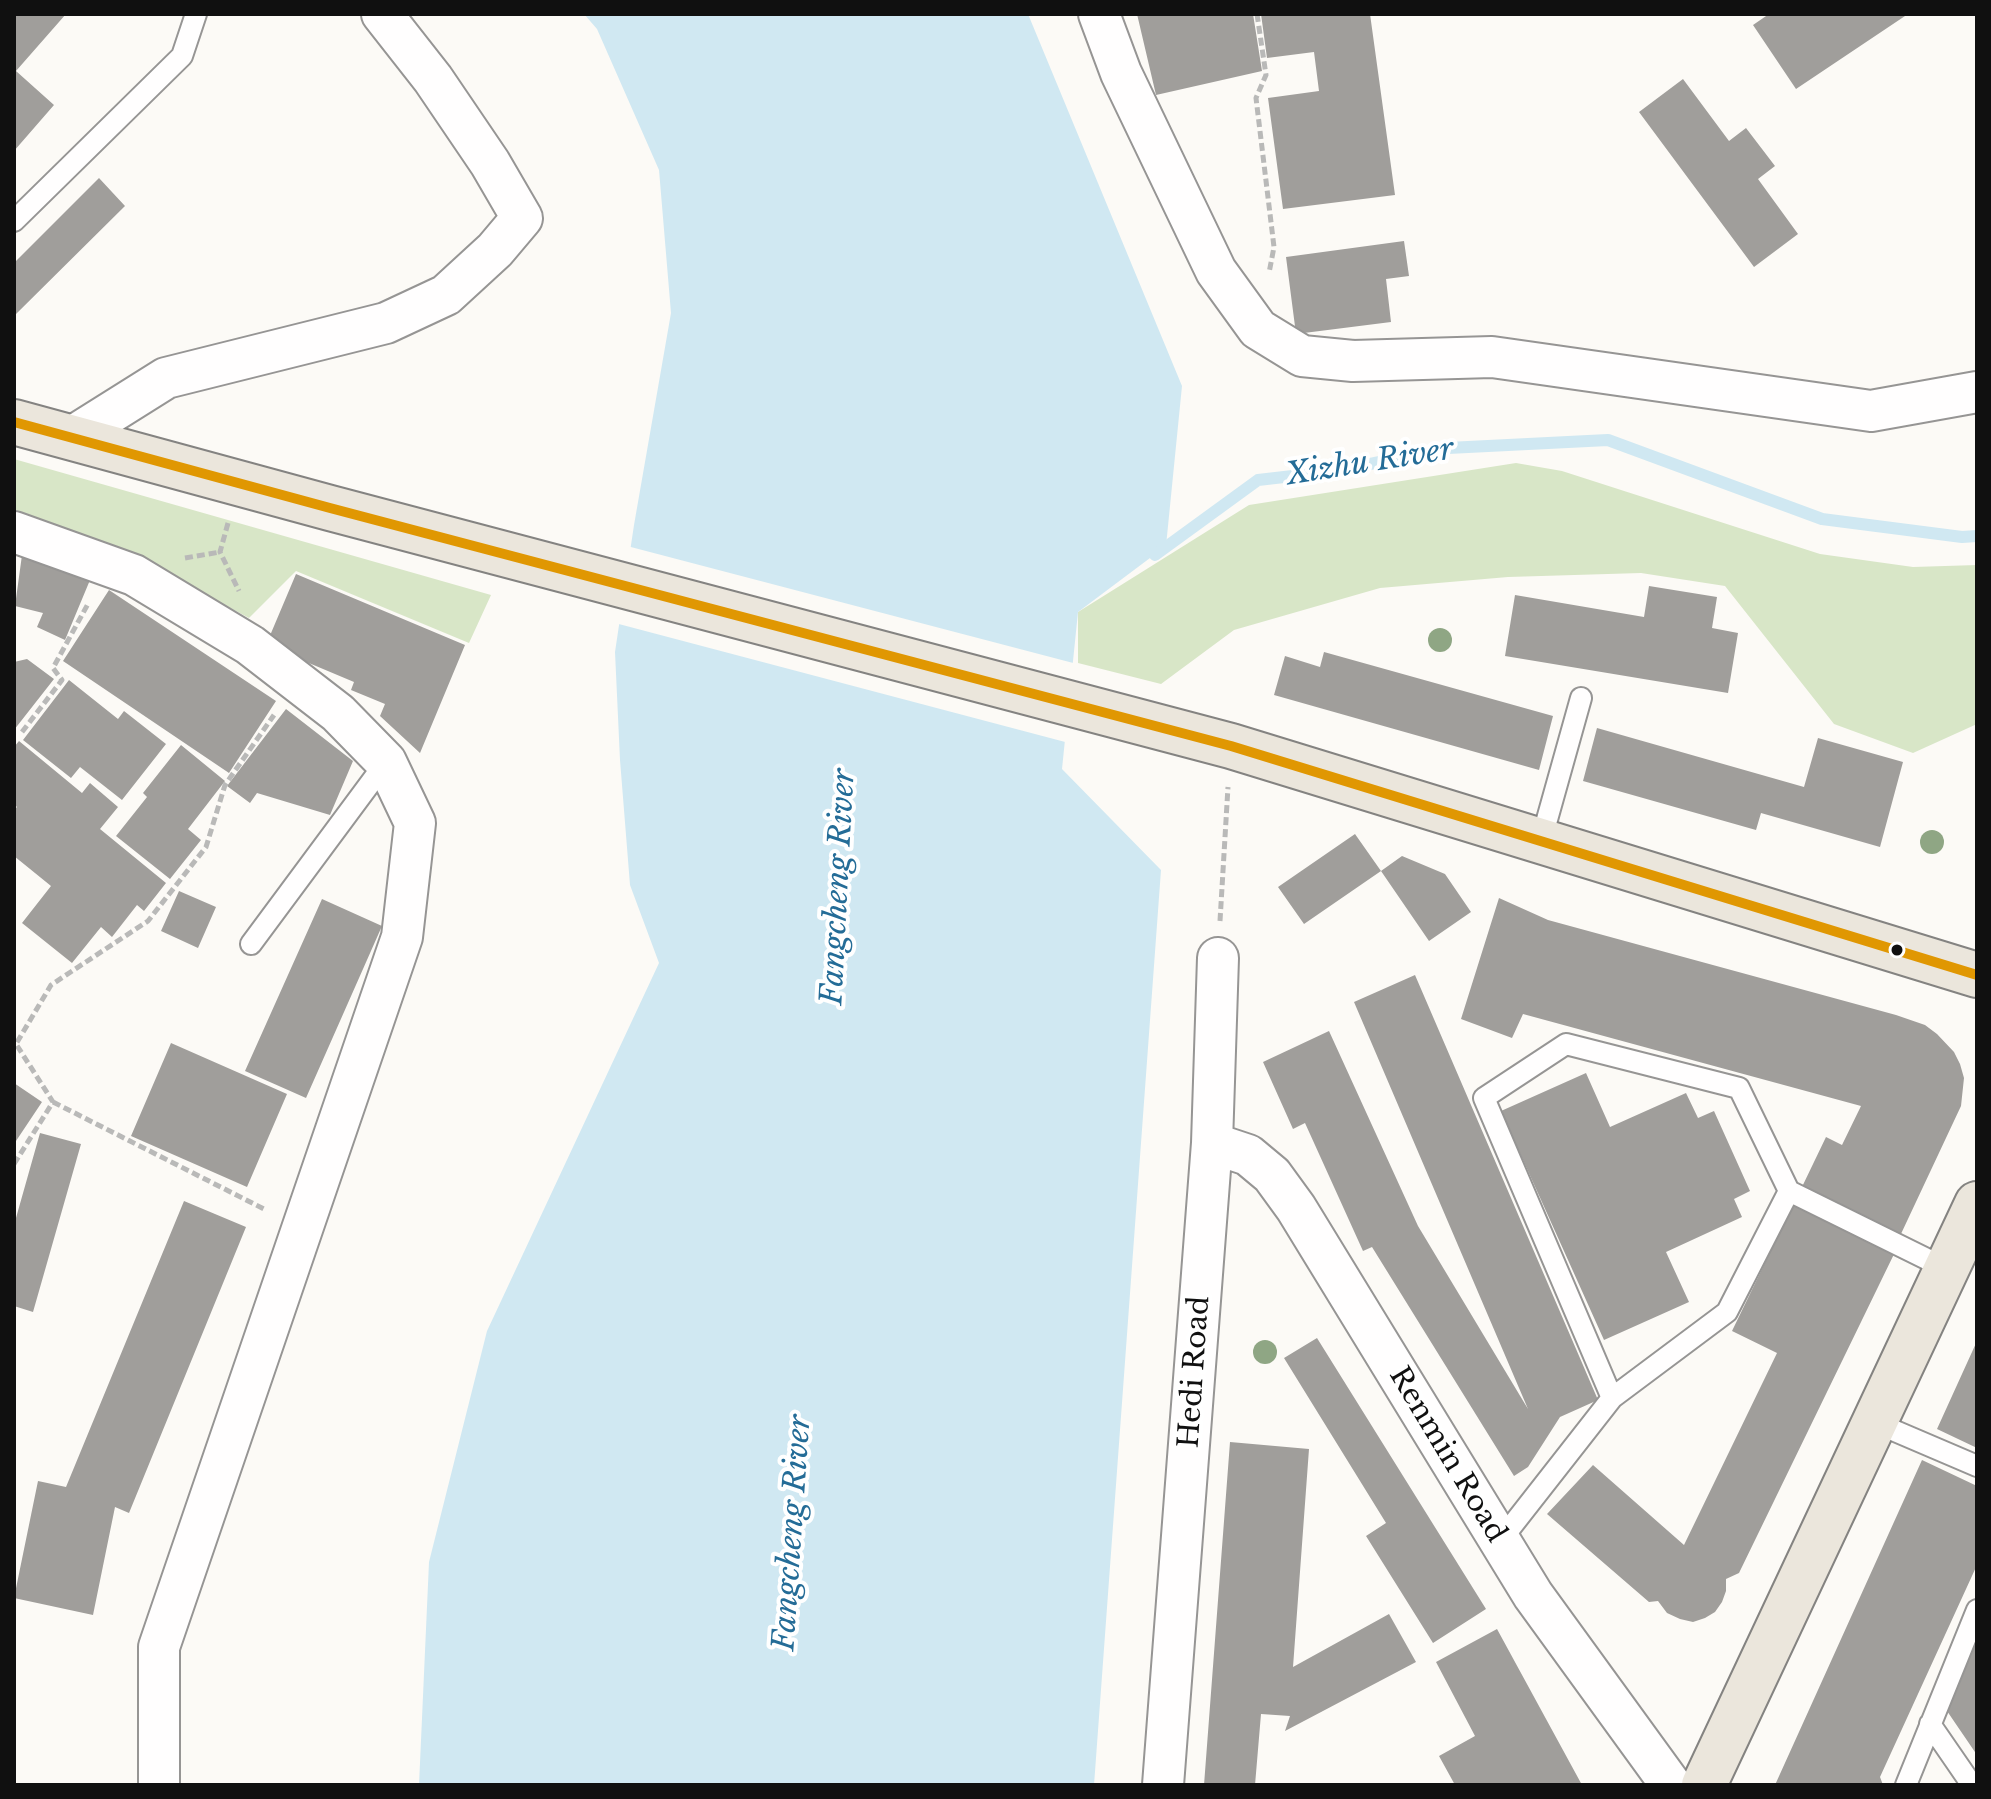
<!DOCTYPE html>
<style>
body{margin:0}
#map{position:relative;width:1991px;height:1799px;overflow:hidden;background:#fcfaf6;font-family:"Libre Baskerville",serif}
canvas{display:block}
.frame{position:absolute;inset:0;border:16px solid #101010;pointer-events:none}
</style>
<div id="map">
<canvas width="1991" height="1799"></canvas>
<div class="frame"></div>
</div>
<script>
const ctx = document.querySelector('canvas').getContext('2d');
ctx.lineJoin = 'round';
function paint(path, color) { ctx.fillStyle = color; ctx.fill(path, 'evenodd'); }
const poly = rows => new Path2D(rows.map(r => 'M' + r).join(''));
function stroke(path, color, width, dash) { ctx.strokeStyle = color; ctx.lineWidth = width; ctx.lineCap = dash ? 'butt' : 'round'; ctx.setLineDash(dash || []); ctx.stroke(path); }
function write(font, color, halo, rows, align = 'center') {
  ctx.font = font + ' "Libre Baskerville",serif'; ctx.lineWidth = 8; ctx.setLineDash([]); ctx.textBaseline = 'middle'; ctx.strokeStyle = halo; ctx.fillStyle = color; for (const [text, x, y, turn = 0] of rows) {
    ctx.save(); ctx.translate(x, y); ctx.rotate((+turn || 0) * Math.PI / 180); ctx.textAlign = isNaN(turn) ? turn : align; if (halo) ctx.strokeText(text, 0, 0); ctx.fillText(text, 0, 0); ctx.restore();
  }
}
const forest = poly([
 [14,459,491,595,469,643,296,571,249,618,132,555,14,509],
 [1516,463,1562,471,1820,554,1913,567,1977,565,1977,724,1913,753,1834,724,1725,586,1641,573,1508,577,1380,588,1234,630,1161,684,1078,663,1078,612,1249,505]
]);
const water = poly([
 [584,14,1028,14,1182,386,1166,546,1078,612,1062,769,1161,870,1094,1785,419,1785,429,1562,487,1331,659,963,630,885,620,760,615,652,634,525,671,313,659,170,597,29]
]);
const pier = poly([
 [627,546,1077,664,1069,743,615,623]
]);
const stream = poly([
 [1155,555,1258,480,1336,471,1448,448,1608,440,1822,519,1962,537,1977,536]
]);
const building = poly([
 [14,14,66,14,16,71,54,105,14,151],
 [1137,14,1253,14,1262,71,1156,95],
 [1261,14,1370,14,1395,195,1283,209,1268,98,1319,91,1314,52,1267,58],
 [1769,14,1908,14,1796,89,1753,25],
 [1683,79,1729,141,1746,128,1775,166,1758,179,1798,234,1754,267,1639,112],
 [99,178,125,206,14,316,14,263],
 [1404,241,1409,276,1386,279,1391,322,1296,334,1286,257],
 [22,555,90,580,65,640,37,627,43,613,15,606],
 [296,574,465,645,420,753,380,716,385,704,351,690,354,682,266,645],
 [1649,586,1717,597,1712,628,1738,633,1728,693,1505,656,1515,595,1644,617],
 [109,590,276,701,229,773,63,661],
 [1324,652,1553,716,1539,770,1274,695,1285,656,1320,667],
 [27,659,54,679,14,730,14,662],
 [69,680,118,719,124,711,166,744,122,800,80,767,71,778,23,740],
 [286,709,353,761,330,815,257,793,250,803,227,786],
 [1597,728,1804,787,1818,738,1903,762,1880,847,1761,813,1756,830,1583,781],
 [19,741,82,793,90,783,118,807,100,829,166,883,144,911,137,905,112,937,101,927,72,963,22,923,51,886,14,856,14,810,17,807,14,804,14,747],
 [181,745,225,781,188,829,201,840,170,879,116,836,147,797,143,793],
 [1355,834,1381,871,1402,856,1445,874,1471,912,1429,941,1381,871,1304,924,1278,887],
 [179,891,216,907,198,948,161,931],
 [1499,898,1548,920,1896,1015,1925,1025,1937,1034,1954,1052,1960,1064,1964,1078,1961,1106,1900,1236,1801,1189,1826,1137,1842,1145,1861,1106,1523,1014,1512,1038,1461,1019],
 [322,899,382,926,306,1098,245,1071],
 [1415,975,1598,1400,1560,1417,1528,1467,1514,1476,1372,1247,1363,1251,1305,1123,1293,1129,1263,1062,1329,1031,1418,1226,1528,1409,1354,1002],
 [171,1043,287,1094,247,1187,131,1136],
 [1586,1073,1610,1127,1686,1093,1698,1118,1714,1111,1750,1191,1734,1199,1742,1217,1666,1252,1689,1302,1604,1340,1501,1111],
 [14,1083,42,1102,14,1144],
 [40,1133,81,1144,33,1312,14,1306,14,1225],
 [184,1201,246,1227,129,1513,115,1507,93,1615,14,1598,38,1481,66,1487],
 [1795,1201,1896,1250,1739,1573,1726,1579,1726,1591,1722,1602,1715,1612,1705,1618,1693,1622,1680,1619,1667,1613,1658,1601,1649,1602,1547,1514,1593,1465,1684,1545,1777,1353,1732,1331],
 [1317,1338,1486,1609,1433,1643,1366,1536,1386,1523,1284,1358],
 [1977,1341,1977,1448,1937,1429],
 [1230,1442,1309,1449,1293,1667,1389,1614,1416,1662,1285,1731,1290,1716,1261,1714,1255,1785,1204,1785],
 [1922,1460,1977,1486,1977,1565,1880,1777,1883,1785,1775,1785],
 [1497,1629,1582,1785,1455,1785,1439,1756,1475,1736,1436,1662],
 [1977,1636,1977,1755,1947,1711]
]);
const path = poly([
 [1257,14,1266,75,1256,98,1274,247,1269,273],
 [228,523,220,552,239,591],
 [185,558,220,552],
 [22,732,62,680,53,668,89,602],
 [1220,921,1228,787],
 [53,1102,266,1210],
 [14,1164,53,1102,16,1044,51,985,148,921,206,847,225,785,274,715]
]);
const lane = poly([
 [14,221,182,56,196,14],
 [1541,841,1581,698],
 [251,944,386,762],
 [1612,1398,1484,1098,1566,1044,1739,1088,1789,1191,1947,1269],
 [1874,1422,1977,1466],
 [1500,1541,1612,1398,1727,1312,1789,1191],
 [1930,1724,1972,1785],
 [1906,1785,1977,1610]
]);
const street = poly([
 [1099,14,1121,73,1216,271,1258,329,1302,356,1353,361,1492,357,1871,411,1977,392],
 [72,437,166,378,386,323,446,295,495,250,522,218,490,163,433,79,382,14],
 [14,532,134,575,250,645,338,713,386,762,415,823,402,937,159,1647,159,1785],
 [1212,1143,1248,1155,1272,1175,1296,1208,1533,1595,1671,1785],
 [1163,1785,1212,1143,1218,958]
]);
const primary = poly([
 [14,422,330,508,1231,746,1977,975],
 [1704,1785,1977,1204]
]);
const bus1 = poly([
 [14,422,330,508,1231,746,1977,975]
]);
const trees = [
 [1440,640],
 [1932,842],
 [1265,1352]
];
const markers = [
 [1897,950,7,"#101010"]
];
const streetNames = [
 ["Hedi Road",1195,1372,-86],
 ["Renmin Road",1447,1455,59]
];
const waterNames = [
 ["Xizhu River",1370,463,-9],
 ["Fangcheng River",839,887,-87],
 ["Fangcheng River",793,1533,-86]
];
paint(forest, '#d8e6c7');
paint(water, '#d0e8f2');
paint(pier, '#fcfaf6');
stroke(stream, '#d0e8f2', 12);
paint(building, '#a09e9b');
stroke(lane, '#969594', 24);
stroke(street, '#969594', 44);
stroke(primary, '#848381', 48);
stroke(path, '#b9b9b8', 5, [8, 4]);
stroke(lane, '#fffefe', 20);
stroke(street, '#fffefe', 40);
stroke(primary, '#ebe6dc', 44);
stroke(bus1, '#e09702', 10);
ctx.fillStyle = '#8fa684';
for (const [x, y] of trees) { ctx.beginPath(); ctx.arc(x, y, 12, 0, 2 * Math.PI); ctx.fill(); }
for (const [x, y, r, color] of markers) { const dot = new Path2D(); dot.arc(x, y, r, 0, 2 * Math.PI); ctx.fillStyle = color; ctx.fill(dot); stroke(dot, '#fff', 3); }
write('28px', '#101010', '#fff', streetNames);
write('italic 30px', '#246c97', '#fff', waterNames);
</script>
